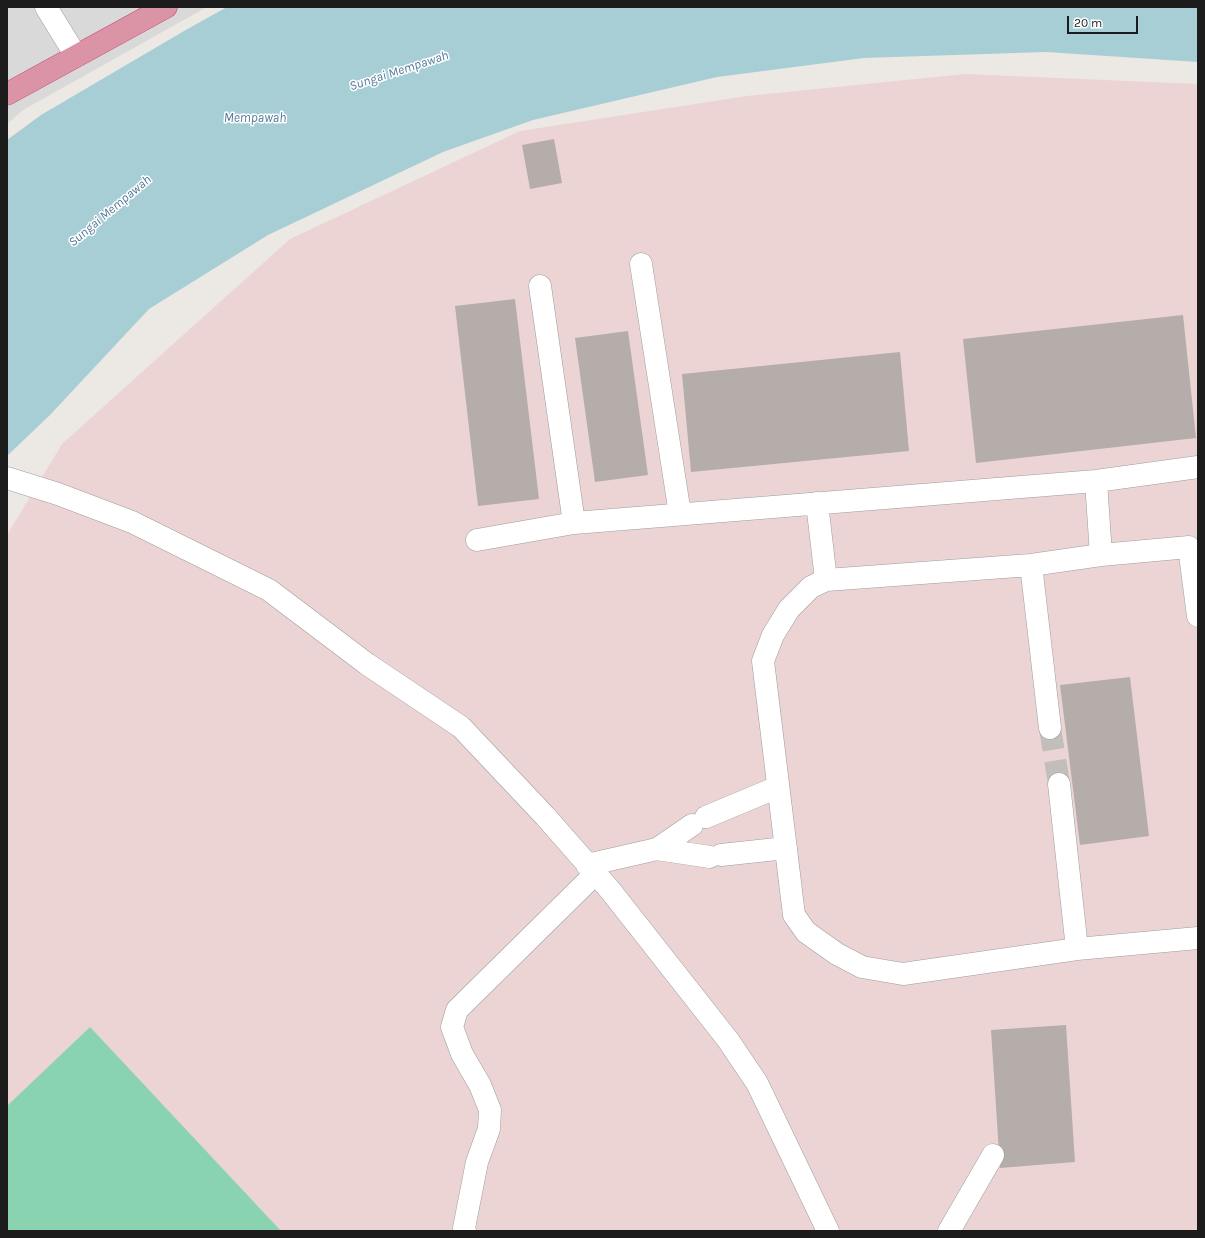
<!DOCTYPE html>
<style>
body{margin:0}
#map{position:relative;width:1205px;height:1238px;overflow:hidden;background:#ece8e3;font-family:Karla,sans-serif}
canvas{display:block}
.frame{position:absolute;inset:0;border:8px solid #1c1c1c;pointer-events:none}
.scale{position:absolute;left:1067px;top:16px;width:71px;height:18px;box-sizing:border-box;border:2px solid #1c1c1c;border-top:0;padding-left:5px;font-size:12px;line-height:14px;white-space:nowrap;color:#1c1c1c;-webkit-text-stroke:3px #fff;paint-order:stroke}
</style>
<div id="map">
<canvas width="1205" height="1238"></canvas>
<div class="frame"></div>
<div class="scale">20 m</div>
</div>
<script>
const ctx = document.querySelector('canvas').getContext('2d');
ctx.lineJoin = 'round';
function paint(path, color) { ctx.fillStyle = color; ctx.fill(path, 'evenodd'); }
const poly = rows => new Path2D(rows.map(r => 'M' + r).join(''));
function stroke(path, color, width, dash) { ctx.strokeStyle = color; ctx.lineWidth = width; ctx.lineCap = dash ? 'butt' : 'round'; ctx.setLineDash(dash || []); ctx.stroke(path); }
function write(font, color, halo, rows, align = 'center') {
  ctx.font = font + ' Karla,sans-serif'; ctx.lineWidth = 3; ctx.setLineDash([]); ctx.textBaseline = 'middle'; ctx.strokeStyle = halo; ctx.fillStyle = color; for (const [text, x, y, turn = 0] of rows) {
    ctx.save(); ctx.translate(x, y); ctx.rotate((+turn || 0) * Math.PI / 180); ctx.textAlign = isNaN(turn) ? turn : align; if (halo) ctx.strokeText(text, 0, 0); ctx.fillText(text, 0, 0); ctx.restore();
  }
}
const residential = poly([
 [7,7,207,7,23,110,7,124]
]);
const commercial = poly([
 [965,74,1198,84,1198,1231,7,1231,7,535,62,444,290,239,520,131,747,96]
]);
const pitch = poly([
 [90,1027,281,1231,7,1231,7,1106]
]);
const water = poly([
 [227,7,1198,7,1198,62,1046,52,864,58,717,77,533,120,443,152,268,235,149,309,50,415,7,456,7,140,41,115,184,31]
]);
const building = poly([
 [554,139,562,183,530,189,522,145],
 [515,299,539,499,478,506,455,306],
 [1183,315,1196,438,976,463,963,339],
 [628,331,648,475,595,482,575,338],
 [900,352,909,451,691,472,682,374],
 [1130,677,1149,836,1080,845,1060,685],
 [1066,1025,1075,1162,1000,1168,991,1030]
]);
const minorTunnel = poly([
 [1050,728,1059,784]
]);
const minor = poly([
 [46,7,76,56],
 [641,264,680,514],
 [540,286,574,523],
 [7,478,58,494,132,522,269,590,367,664,461,727,545,816,610,890,728,1040,757,1083,828,1231],
 [1096,481,1101,555],
 [817,503,826,580],
 [477,540,574,523,1096,481,1198,467],
 [1031,565,1050,728],
 [1198,616,1189,547,1101,555,1031,565,826,580,811,587,789,609,773,635,763,661,794,915,806,932,837,954,862,967,903,974,1077,949,1198,938],
 [1059,784,1077,949],
 [706,817,778,787],
 [657,849,710,857],
 [721,855,786,848],
 [587,865,657,849,692,825],
 [465,1231,464,1228,477,1162,489,1129,490,1110,480,1085,462,1054,452,1027,457,1010,595,874],
 [949,1231,993,1155]
]);
const highway = poly([
 [7,94,166,7]
]);
const waterNames = [
 ["Sungai Mempawah",399,71,-18],
 ["Mempawah",255,118],
 ["Sungai Mempawah",110,211,-40]
];
paint(residential, '#dad9d9');
paint(commercial, '#ecd4d5');
paint(pitch, '#89d3b1');
paint(water, '#a8ced5');
paint(building, '#b5ada9');
stroke(minorTunnel, '#c2bfbb', 22, [22, 11]);
stroke(minor, '#9d9d9d', 23);
stroke(highway, '#c33772', 23);
stroke(minor, '#fff', 22);
stroke(highway, '#db93a6', 22);
write('italic 13px', '#517a99', '#fff', waterNames);
</script>
